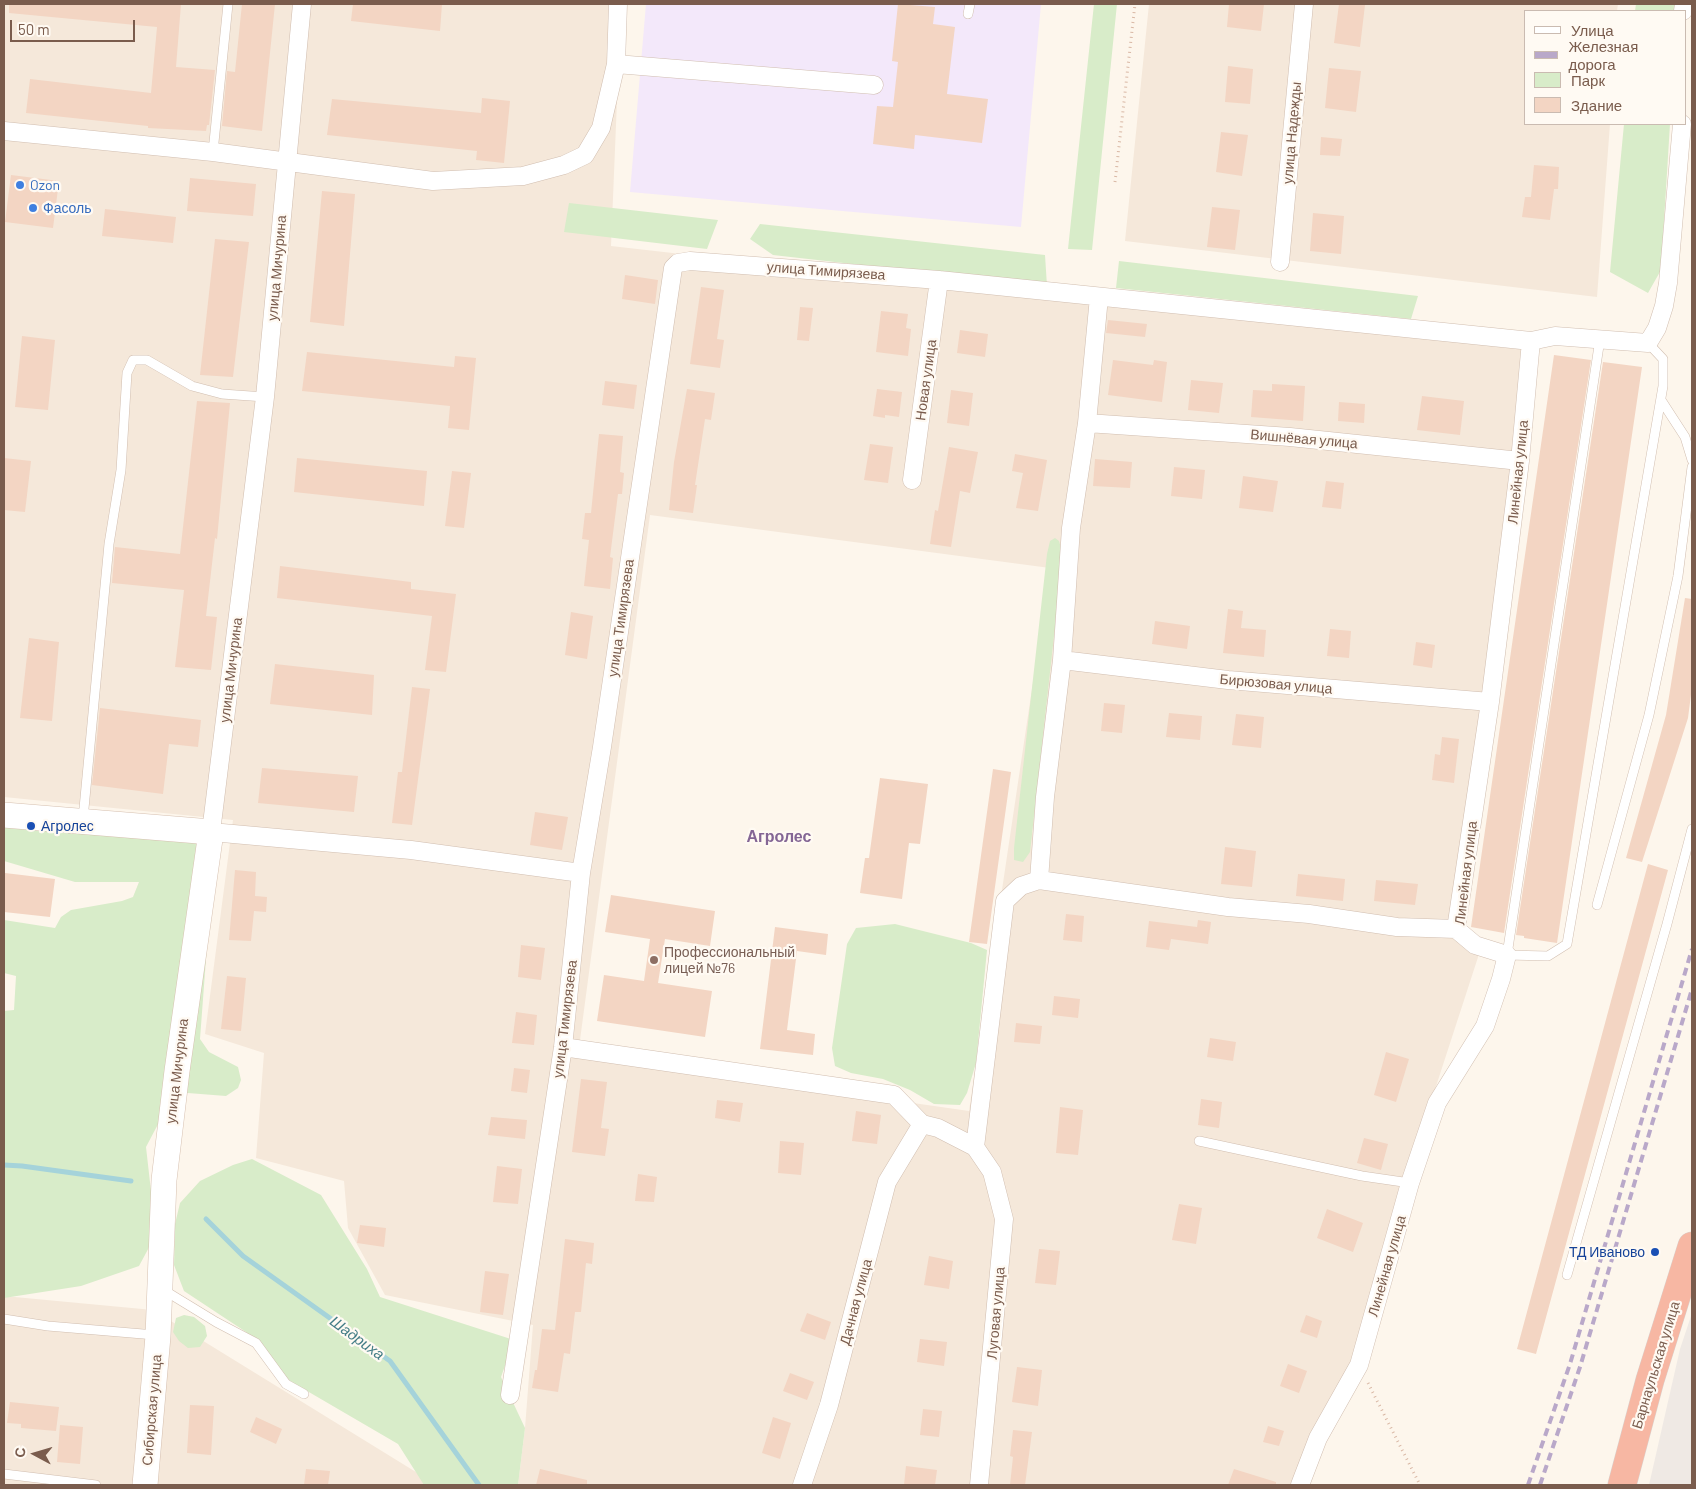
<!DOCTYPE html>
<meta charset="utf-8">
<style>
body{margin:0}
#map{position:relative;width:1696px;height:1489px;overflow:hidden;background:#fdf6ec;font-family:Barlow,sans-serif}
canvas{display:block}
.frame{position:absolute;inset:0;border:5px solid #7a5c4d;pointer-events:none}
.legend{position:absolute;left:1524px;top:10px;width:162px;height:115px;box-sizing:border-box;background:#fffaf3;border:1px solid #cabbb1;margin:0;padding:6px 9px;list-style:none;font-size:15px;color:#7a5c4d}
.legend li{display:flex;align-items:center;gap:10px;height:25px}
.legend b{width:25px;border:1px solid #cabbb1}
.north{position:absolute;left:10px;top:1429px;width:50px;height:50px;-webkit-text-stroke:4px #fffaf3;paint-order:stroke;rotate:276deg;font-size:14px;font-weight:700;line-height:20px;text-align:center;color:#7a5c4d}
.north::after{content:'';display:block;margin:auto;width:18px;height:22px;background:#7a5c4d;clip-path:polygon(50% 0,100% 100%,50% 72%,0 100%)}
.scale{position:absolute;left:10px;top:20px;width:125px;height:22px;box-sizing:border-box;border:2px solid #7a5c4d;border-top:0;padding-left:6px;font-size:15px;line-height:18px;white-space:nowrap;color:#7a5c4d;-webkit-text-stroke:4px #fffaf3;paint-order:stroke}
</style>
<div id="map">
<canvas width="1696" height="1489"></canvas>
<div class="frame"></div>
<ul class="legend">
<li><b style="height:6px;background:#fff"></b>Улица</li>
<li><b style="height:6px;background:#b9a8c9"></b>Железная дорога</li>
<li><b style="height:14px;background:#d8ecc9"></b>Парк</li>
<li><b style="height:14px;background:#f3d5c3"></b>Здание</li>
</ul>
<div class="north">С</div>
<div class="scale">50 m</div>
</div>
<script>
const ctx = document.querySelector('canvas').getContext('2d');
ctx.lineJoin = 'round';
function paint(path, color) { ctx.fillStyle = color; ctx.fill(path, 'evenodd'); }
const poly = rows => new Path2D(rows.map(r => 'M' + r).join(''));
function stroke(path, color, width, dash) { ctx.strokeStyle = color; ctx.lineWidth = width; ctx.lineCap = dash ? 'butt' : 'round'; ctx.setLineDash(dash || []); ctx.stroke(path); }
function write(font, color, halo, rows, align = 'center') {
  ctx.font = font + ' Barlow,sans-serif'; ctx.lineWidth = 4.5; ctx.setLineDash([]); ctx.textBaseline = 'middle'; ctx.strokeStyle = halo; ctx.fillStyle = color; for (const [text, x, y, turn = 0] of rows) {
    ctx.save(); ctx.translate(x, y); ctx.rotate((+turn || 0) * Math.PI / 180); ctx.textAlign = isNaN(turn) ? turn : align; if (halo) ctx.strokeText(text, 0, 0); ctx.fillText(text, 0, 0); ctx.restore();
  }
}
const residential = poly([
 [4,4,621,4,611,246,1526,350,1458,925,1481,948,1413,1157,1352,1364,1296,1485,518,1485,525,1428,533,1325,385,1295,348,1228,344,1181,256,1158,264,1053,205,1034,233,820,4,797],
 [650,515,1050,568,969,1111,578,1055],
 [1149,4,1618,4,1617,11,1525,11,1525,124,1610,124,1597,297,1125,241],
 [4,1296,153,1310,437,1485,4,1485]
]);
const industrial = poly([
 [1692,1313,1692,1485,1649,1485,1680,1349]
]);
const education = poly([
 [646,4,1041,4,1021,227,630,192]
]);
const green = poly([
 [1094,4,1117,4,1092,250,1068,249],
 [1636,4,1678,4,1677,11,1635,11],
 [1624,124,1670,124,1661,270,1648,293,1610,272],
 [569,203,718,220,707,249,564,232],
 [760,224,1045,255,1047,286,773,255,750,239],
 [1119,261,1418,296,1411,319,1116,288],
 [1055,538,1059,541,1061,548,1055,627,1030,852,1023,862,1014,860,1014,848,1047,554,1050,541],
 [4,826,215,839,200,1039,209,1052,238,1067,241,1080,238,1088,226,1096,175,1092,146,1147,152,1200,153,1240,139,1266,81,1286,4,1298,4,1011,14,1010,16,976,4,973,4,920,55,928,61,917,71,910,122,901,133,897,139,882,75,882,4,861],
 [895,924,971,943,987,950,976,1063,967,1093,960,1105,934,1104,910,1090,883,1079,851,1073,835,1066,832,1048,847,944,856,928],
 [252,1159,321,1195,367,1269,380,1297,514,1340,501,1377,525,1428,518,1485,424,1485,398,1444,290,1381,246,1332,184,1291,174,1265,175,1224,180,1203,200,1181,233,1165],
 [184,1315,194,1317,205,1326,207,1336,200,1347,188,1348,179,1341,173,1332,176,1318]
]);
const stream = poly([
 [4,1165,22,1166,131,1181],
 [206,1219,243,1256,390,1361,479,1485]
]);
const building = poly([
 [9,4,181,4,176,67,215,70,209,125,207,125,206,131,148,128,148,126,26,113,30,79,151,93,157,27,9,13],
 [242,4,275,4,262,131,222,126,227,71,235,72],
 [353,4,442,4,440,31,351,21],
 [898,4,935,7,933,24,955,27,947,94,988,99,982,143,915,135,914,149,873,144,877,106,893,107,898,62,892,61],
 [1229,4,1264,4,1261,31,1227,27],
 [1339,4,1365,5,1360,47,1334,43],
 [1228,66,1253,69,1250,104,1225,102],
 [1329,68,1361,71,1356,112,1325,108],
 [482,98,510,101,504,163,476,160,477,151,327,135,332,99,481,113],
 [1221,132,1248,135,1242,176,1216,172],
 [1321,137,1342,139,1340,156,1320,155],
 [1534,165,1559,167,1558,189,1554,189,1550,220,1522,217,1525,197,1531,197],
 [11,175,59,181,53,228,5,222],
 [190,178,256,184,253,216,187,211],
 [322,191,355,194,344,326,310,322],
 [1212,207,1240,210,1235,250,1207,247],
 [105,209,176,217,173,243,102,236],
 [1313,213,1344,216,1341,254,1310,251],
 [215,239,249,242,233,377,200,375],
 [625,275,658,280,655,304,622,299],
 [701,287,724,290,717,339,724,340,720,368,690,364],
 [800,307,813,308,809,341,797,340],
 [881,311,908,314,906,328,911,329,908,356,876,352],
 [1108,320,1147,324,1145,337,1106,333],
 [960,330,988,334,985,357,957,353],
 [22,336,55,340,48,410,15,407],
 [307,352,454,367,455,356,476,358,469,430,448,428,450,406,302,391],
 [1554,355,1591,360,1504,933,1471,927],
 [1113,360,1153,365,1154,360,1167,362,1162,402,1108,395],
 [1603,362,1642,367,1557,943,1524,938,1524,936,1516,935],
 [1191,380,1223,383,1219,413,1188,410],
 [605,381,637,385,634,409,602,405],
 [1272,384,1305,386,1303,421,1251,417,1253,390,1272,391],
 [687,389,715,393,711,420,705,419,695,485,697,485,693,513,669,510,674,462],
 [877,389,902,392,899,417,885,415,885,418,873,416],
 [951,390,973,393,969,426,947,423],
 [1422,396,1464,401,1460,435,1417,430],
 [197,401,230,403,217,539,215,538,206,616,217,617,211,670,175,667,184,590,112,583,115,547,180,554],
 [1339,402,1365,404,1364,423,1338,421],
 [599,434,623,436,620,472,624,473,622,494,618,494,610,557,613,558,610,589,584,586,589,540,582,539,585,513,591,513],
 [870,444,893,447,888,483,864,480],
 [949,447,978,452,970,493,960,491,951,547,930,544,935,510,938,511],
 [1015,454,1047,460,1038,511,1016,508,1023,473,1012,471],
 [4,458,31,461,25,512,4,510],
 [297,458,427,471,424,506,294,492],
 [1095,459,1132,462,1130,488,1093,486],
 [1174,467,1205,470,1202,499,1171,496],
 [452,471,471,473,464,528,445,526],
 [1243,476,1278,481,1273,512,1239,508],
 [1326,481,1344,483,1341,509,1322,507],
 [280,566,411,582,411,589,456,594,446,672,425,670,432,616,277,598],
 [1685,598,1692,599,1692,687,1688,718,1642,862,1626,858,1666,715],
 [1228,609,1243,611,1241,628,1266,630,1264,657,1223,653],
 [571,612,593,616,587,659,565,655],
 [1155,621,1190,626,1187,649,1152,644],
 [1330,629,1351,631,1349,658,1327,656],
 [29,638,59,642,52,721,20,718],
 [1416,642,1435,645,1432,668,1413,665],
 [275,664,374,675,372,715,270,704],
 [412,687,430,689,412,825,392,823,398,772,402,772],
 [1104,703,1125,705,1122,733,1101,731],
 [100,708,201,720,198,747,169,744,163,794,92,785],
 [1169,713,1202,716,1200,740,1166,737],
 [1236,714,1264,717,1261,748,1232,745],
 [1442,737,1459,739,1454,783,1432,780,1435,754,1440,755],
 [262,768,358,776,354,812,258,803],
 [993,769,1011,772,987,944,969,942],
 [880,778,928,784,920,844,909,843,902,899,860,893,865,858,869,858],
 [535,812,568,817,562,850,530,845],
 [1225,847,1256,851,1252,887,1221,884],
 [1648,864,1668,870,1536,1354,1517,1349],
 [235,870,256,872,255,896,267,897,266,912,254,911,251,941,229,940],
 [5,873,55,879,50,917,4,912],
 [1298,874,1345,879,1343,901,1296,896],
 [1376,880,1418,884,1415,905,1374,901],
 [611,895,715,911,710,946,665,939,658,983,712,991,705,1037,597,1021,604,975,644,981,650,939,605,932],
 [1066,914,1084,916,1082,942,1063,940],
 [1198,920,1211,922,1208,944,1171,939,1169,950,1146,947,1149,921,1197,927],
 [775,927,828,934,826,955,797,951,787,1030,815,1034,813,1055,760,1049],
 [521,945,545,948,541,980,518,977],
 [227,976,246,978,241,1031,221,1029],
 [1054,996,1080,999,1078,1018,1052,1015],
 [516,1012,537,1015,534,1045,512,1043],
 [1016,1023,1042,1026,1040,1044,1014,1042],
 [1210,1038,1236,1042,1233,1061,1207,1057],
 [1386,1052,1409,1059,1396,1102,1374,1095],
 [514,1068,530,1070,527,1093,511,1091],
 [581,1079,607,1082,601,1128,609,1129,605,1156,572,1152],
 [1201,1099,1222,1102,1219,1128,1198,1125],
 [717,1100,743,1103,740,1122,715,1118],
 [1060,1107,1083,1110,1078,1155,1056,1153],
 [856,1111,881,1115,877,1144,852,1141],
 [491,1117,527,1120,525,1139,488,1135],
 [1364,1138,1388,1144,1381,1170,1357,1163],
 [780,1141,804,1143,801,1175,778,1173],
 [497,1166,522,1169,518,1204,493,1202],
 [638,1174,657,1177,654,1202,635,1201],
 [1179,1204,1202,1208,1196,1244,1172,1240],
 [1327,1209,1363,1223,1353,1252,1317,1238],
 [360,1225,386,1228,384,1247,357,1243],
 [565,1239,594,1243,592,1264,586,1263,581,1312,575,1312,570,1354,564,1353,558,1392,532,1388,535,1370,537,1370,542,1329,555,1330],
 [1039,1249,1060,1251,1056,1285,1035,1283],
 [929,1256,953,1261,949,1289,924,1285],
 [485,1271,509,1274,503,1315,480,1312],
 [807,1313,831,1322,825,1340,800,1331],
 [1306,1315,1322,1321,1317,1338,1300,1332],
 [920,1339,947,1342,944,1366,917,1362],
 [1288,1364,1307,1371,1299,1393,1280,1386],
 [1017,1367,1042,1370,1038,1406,1012,1402],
 [790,1373,814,1382,807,1400,783,1391],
 [10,1402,59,1407,56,1431,21,1428,21,1424,7,1423],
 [190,1405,214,1406,211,1455,187,1453],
 [923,1409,942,1411,939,1437,920,1435],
 [256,1417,282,1429,276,1444,250,1432],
 [773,1417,791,1423,780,1459,762,1453],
 [60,1425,83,1427,80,1464,57,1462],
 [1268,1426,1284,1431,1279,1446,1263,1442],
 [1013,1430,1032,1432,1025,1485,1010,1485,1013,1457,1010,1456],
 [906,1466,937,1470,935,1485,904,1485],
 [306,1469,330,1471,328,1485,304,1485],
 [540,1469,587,1480,587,1485,536,1485],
 [1234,1469,1276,1482,1276,1485,1228,1485]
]);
const path = poly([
 [1115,182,1135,4],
 [1368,1383,1420,1485]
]);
const lane = poly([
 [968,14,970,4],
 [213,152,228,4],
 [1600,339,1507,955,1548,956,1567,944,1663,386,1663,359,1648,343],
 [1661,400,1685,437,1692,460],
 [83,819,109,544,121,470,127,373,133,360,147,360,192,386,222,394,265,397],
 [1597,905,1649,715,1678,576,1692,467],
 [1199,1141,1362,1176,1410,1183],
 [1567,1275,1667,924,1692,829],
 [162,1289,216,1322,256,1343,286,1384,304,1394],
 [4,1319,48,1326,155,1335],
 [4,1474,96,1485]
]);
const street = poly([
 [302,4,265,397,211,832,411,850,581,873],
 [1683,11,1684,4],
 [616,64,874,85],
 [4,131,213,152,433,181,523,176,564,165,585,155,601,128,616,64,618,4],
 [1280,262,1304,4],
 [1087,423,1290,437,1520,461],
 [912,480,939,280],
 [1062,660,1228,680,1490,702],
 [1039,880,1228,907,1309,914,1397,927,1456,929],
 [563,1047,894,1095,922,1124,938,1128,975,1147,992,1172,1004,1219,979,1485],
 [975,1147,1005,901,1021,886,1039,880,1045,797,1062,660,1071,528,1087,423,1099,297],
 [510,1395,563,1047,581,873,602,747,673,268,678,263,690,261,939,280,1531,341,1555,336,1648,343,1657,328,1664,306,1668,283,1682,124],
 [802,1485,829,1405,887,1182,922,1124],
 [1300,1485,1318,1438,1359,1365,1410,1183,1437,1103,1485,1026,1501,979,1507,955,1475,945,1456,929,1490,702,1520,461,1531,341]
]);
const secondary = poly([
 [4,815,211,832,177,1071,164,1180,158,1336,145,1485]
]);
const highway = poly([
 [1622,1485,1650,1380,1692,1246]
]);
const rail = poly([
 [1528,1485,1570,1364,1692,949],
 [1540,1485,1580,1367,1692,989]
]);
const markers = [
 [20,185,5,"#3f7fe0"],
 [33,208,5,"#3f7fe0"],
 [31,826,5,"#1a4fb4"],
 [654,960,5,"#8d6e63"],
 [1655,1252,5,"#1a4fb4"]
];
const streetNames = [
 ["улица Надежды",1292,133,-85],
 ["улица Мичурина",277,268,-85],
 ["улица Тимирязева",826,271,4],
 ["Новая улица",926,380,-82],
 ["Вишнёвая улица",1304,439,5],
 ["Линейная улица",1518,472,-84],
 ["улица Тимирязева",621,618,-82],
 ["улица Мичурина",231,670,-83],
 ["Бирюзовая улица",1276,684,5],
 ["Линейная улица",1466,873,-83],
 ["улица Тимирязева",565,1019,-83],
 ["улица Мичурина",177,1071,-83],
 ["Линейная улица",1387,1266,-74],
 ["Дачная улица",856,1302,-75],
 ["Луговая улица",996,1313,-85],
 ["Барнаульская улица",1656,1365,-73],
 ["Сибирская улица",152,1410,-85]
];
const shopNames = [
 ["Ozon",30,185],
 ["Фасоль",43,208]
];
const transitNames = [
 ["Агролес",41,826],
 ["ТД Иваново",1645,1252,"right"]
];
const educationNames = [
 ["Профессиональный",664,952],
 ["лицей №76",664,968]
];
const waterNames = [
 ["Шадриха",357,1338,36]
];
const quarterNames = [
 ["Агролес",779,837]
];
paint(residential, '#f5e8da');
paint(industrial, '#efe9e4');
paint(education, '#f3e8fa');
paint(green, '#d8ecc9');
stroke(stream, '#a5d3da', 5);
paint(building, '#f3d5c3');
stroke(lane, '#d1beb0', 10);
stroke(street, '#d1beb0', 19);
stroke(secondary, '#d6c0b0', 26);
stroke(highway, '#dad1cd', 29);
stroke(path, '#d9b8a5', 3, [1, 4]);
stroke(lane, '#fff', 9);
stroke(street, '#fff', 18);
stroke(secondary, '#fff', 25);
stroke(highway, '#f7b7a3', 28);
stroke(rail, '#b9a8c9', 4, [8, 5]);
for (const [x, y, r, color] of markers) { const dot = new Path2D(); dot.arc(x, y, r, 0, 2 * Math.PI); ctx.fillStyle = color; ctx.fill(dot); stroke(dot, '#fffaf3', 2); }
write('14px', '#7a5c4d', '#fffaf3', streetNames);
write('14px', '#366cbe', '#fffaf3', shopNames, 'left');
write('14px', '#164399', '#fffaf3', transitNames, 'left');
write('14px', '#785e54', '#fffaf3', educationNames, 'left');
write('italic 15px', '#437c86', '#fffaf3', waterNames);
write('bold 16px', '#846695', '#fffaf3', quarterNames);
</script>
